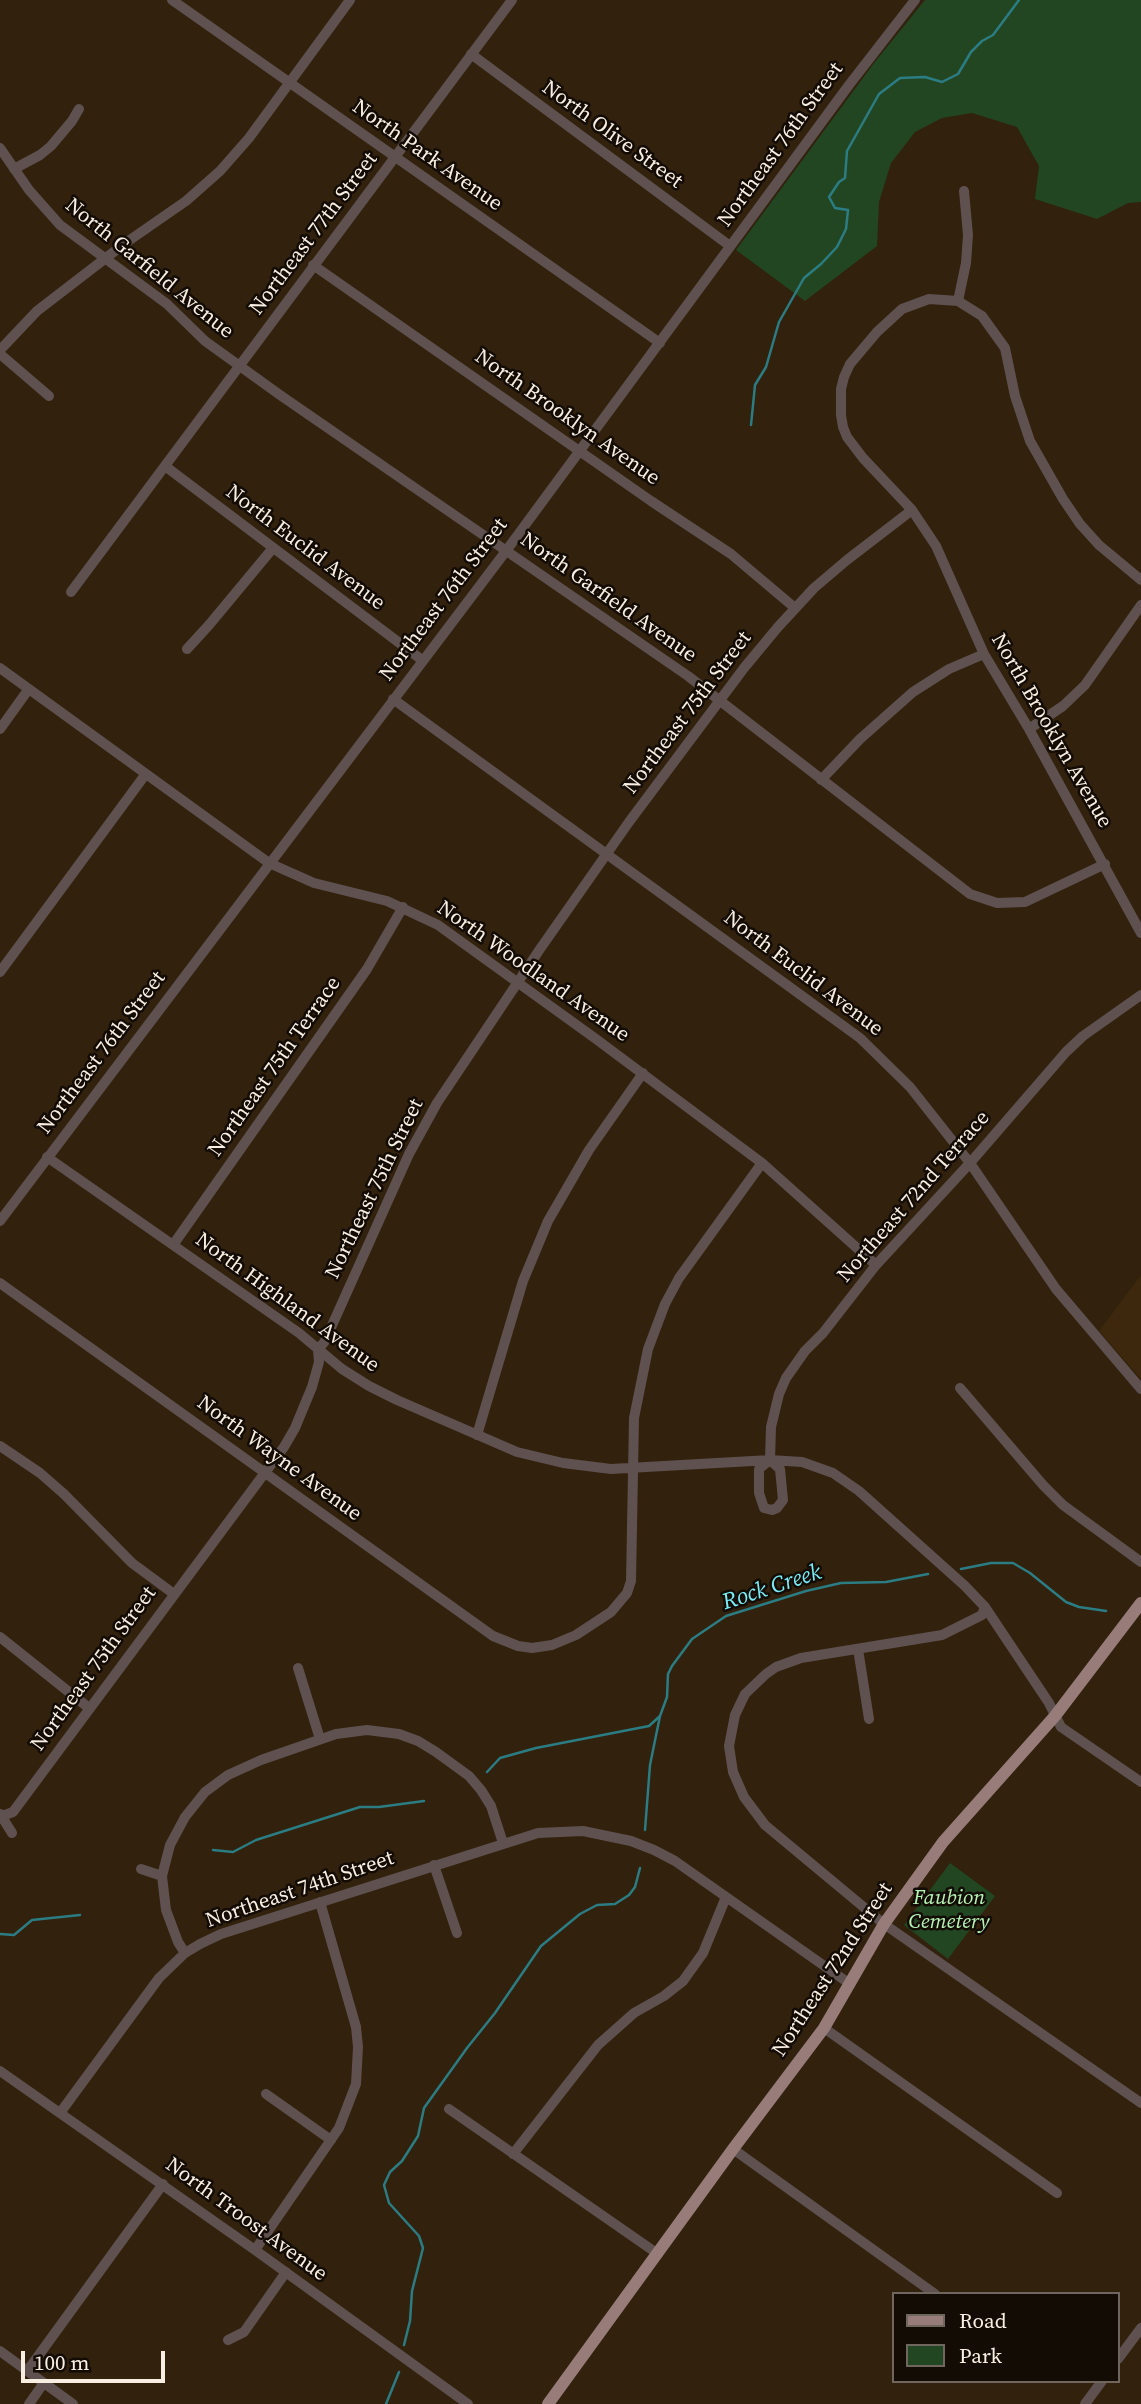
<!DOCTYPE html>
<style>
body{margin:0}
#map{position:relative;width:1141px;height:2404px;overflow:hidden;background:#31210d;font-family:"Source Serif 4",serif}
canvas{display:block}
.legend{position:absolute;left:892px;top:2292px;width:228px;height:91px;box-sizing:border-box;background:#130c05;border:2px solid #6f665d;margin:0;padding:9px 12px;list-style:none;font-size:21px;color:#f9eee2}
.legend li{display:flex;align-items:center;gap:14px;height:35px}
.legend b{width:35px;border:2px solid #6f665d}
.scale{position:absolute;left:21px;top:2351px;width:144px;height:32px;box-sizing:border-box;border:4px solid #f9eee2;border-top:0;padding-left:9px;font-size:21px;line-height:24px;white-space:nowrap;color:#f9eee2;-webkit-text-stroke:5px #130c05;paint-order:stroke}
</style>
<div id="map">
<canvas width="1141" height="2404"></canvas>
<ul class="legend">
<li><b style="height:9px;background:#977c7a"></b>Road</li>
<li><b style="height:19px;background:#234622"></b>Park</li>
</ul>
<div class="scale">100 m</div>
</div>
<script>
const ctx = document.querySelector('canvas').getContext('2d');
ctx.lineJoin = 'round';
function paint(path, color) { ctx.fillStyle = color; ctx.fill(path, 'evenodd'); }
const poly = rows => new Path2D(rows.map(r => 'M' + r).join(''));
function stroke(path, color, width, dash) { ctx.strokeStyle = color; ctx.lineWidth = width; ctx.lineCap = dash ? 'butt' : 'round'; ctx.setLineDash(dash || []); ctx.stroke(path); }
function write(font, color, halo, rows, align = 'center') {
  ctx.font = font + ' "Source Serif 4",serif'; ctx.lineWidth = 5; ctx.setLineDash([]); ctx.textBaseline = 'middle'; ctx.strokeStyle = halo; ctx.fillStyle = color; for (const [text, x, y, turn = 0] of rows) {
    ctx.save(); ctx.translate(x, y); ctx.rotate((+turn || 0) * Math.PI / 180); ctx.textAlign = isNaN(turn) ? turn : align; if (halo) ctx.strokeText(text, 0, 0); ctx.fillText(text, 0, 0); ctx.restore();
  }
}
const built = poly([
 [1141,1275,1141,1379,1099,1331]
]);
const green = poly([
 [925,0,1141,0,1141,202,1128,203,1097,219,1035,199,1039,166,1017,127,972,113,942,118,915,132,891,163,879,202,877,246,805,301,736,250,874,63],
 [950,1863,995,1896,948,1959,904,1925]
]);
const stream = poly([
 [751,425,755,385,766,367,779,322,804,278,821,264,837,247,846,229,848,210,835,208,829,197,839,182,845,178,847,151,879,94,900,78,925,77,942,82,958,74,971,52,982,41,993,35,1019,0],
 [961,1569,991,1563,1013,1563,1030,1573,1066,1602,1079,1607,1106,1611],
 [487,1772,500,1758,536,1748,649,1726,660,1716,667,1697,668,1674,672,1666,692,1639,726,1616,806,1591,841,1583,886,1582,928,1574],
 [645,1830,650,1765,660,1716],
 [213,1850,233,1852,256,1840,360,1807,379,1807,424,1801],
 [0,1934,14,1935,32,1920,80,1915],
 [404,2345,410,2321,412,2291,423,2248,419,2236,389,2203,384,2185,390,2172,402,2161,418,2136,424,2108,467,2048,495,2013,541,1946,580,1914,597,1905,615,1904,629,1895,635,1887,640,1868],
 [386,2404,399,2372]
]);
const minor = poly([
 [172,0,660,343],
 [471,54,730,246],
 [0,148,29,190,60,225,167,304,205,341,280,395,688,676,970,894,997,903,1025,902,1105,864],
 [14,169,40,155,51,146,72,121,79,109],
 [313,265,651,501,731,554,795,608],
 [958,301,966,263,968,235,964,191],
 [0,350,37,311,124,244,186,201,220,171,249,138,350,0],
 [0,354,49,396],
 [165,466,422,660],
 [1141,580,1099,545,1080,524,1063,499,1030,441,1015,396,1005,348,982,316,958,301,929,299,902,309,877,332,850,364,844,377,841,389,841,415,843,427,847,437,863,458,912,510,936,546,984,654,1029,729,1141,933],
 [71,592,512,0],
 [187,649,209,625,273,548],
 [0,668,269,863,314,883,387,901,438,925,596,1039,762,1163,876,1265],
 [393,699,860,1038,910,1087,970,1163,1056,1289,1141,1389],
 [0,729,28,690],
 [1029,729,1063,706,1085,685,1141,605],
 [821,780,860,739,913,692,949,669,984,654],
 [0,972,145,775],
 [47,1157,299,1333,342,1369,369,1386,397,1400,517,1452,563,1463,611,1469,770,1460,802,1462,833,1473,859,1491,965,1586,985,1607,1049,1703,1061,1727,1141,1782],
 [0,1221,506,551,849,85,915,0],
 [173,1245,367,969,403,907],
 [0,1283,493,1636,518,1646,532,1648,552,1645,576,1635,611,1612,627,1593,631,1581,634,1418,648,1349,665,1304,679,1278,762,1163],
 [960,1388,1043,1485,1063,1505,1141,1562],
 [477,1435,523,1281,548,1221,589,1150,643,1073],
 [0,1446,40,1473,64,1494,132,1563,174,1594],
 [770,1460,771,1427,779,1394,786,1378,805,1351,823,1333,876,1265,970,1163,1066,1052,1083,1036,1141,995],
 [770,1460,780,1469,783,1500,777,1508,772,1510,764,1508,759,1493,759,1469,770,1460],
 [985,1607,982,1615,942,1635,801,1658,776,1667,766,1674,745,1694,735,1715,729,1746,733,1772,744,1797,765,1825,884,1924,1141,2103],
 [0,1637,89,1708],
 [858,1649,869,1719],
 [298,1668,320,1739],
 [0,1814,12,1833],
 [2,1816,13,1812,284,1447,295,1428,312,1387,319,1362,318,1350,325,1341,409,1154,437,1103,540,949,629,822,744,668,778,627,814,588,847,560,912,510],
 [434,1865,457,1933],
 [141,1869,162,1876],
 [185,1953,178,1942,166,1910,162,1876,170,1845,185,1817,205,1792,228,1775,261,1760,336,1734,367,1730,399,1734,418,1741,436,1752,469,1776,481,1790,491,1806,503,1843],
 [824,2028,1057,2193],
 [0,2071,255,2250,468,2404],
 [266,2094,331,2140],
 [449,2109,658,2254],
 [60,2113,159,1978,185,1953,200,1944,221,1934,538,1833,583,1831,631,1841,654,1850,675,1861,850,1984],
 [733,2149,935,2294],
 [513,2154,598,2045,634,2013,664,1996,683,1981,703,1953,726,1897],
 [255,2250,339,2128,356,2084,358,2047,356,2027,320,1902],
 [228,2340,244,2332,286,2272],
 [0,2351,73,2404],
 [1118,2359,1141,2328],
 [28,2370,163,2184],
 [29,2404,43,2384],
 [1085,2404,1102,2381]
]);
const major = poly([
 [548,2404,733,2149,824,2028,884,1924,943,1842,1055,1716,1141,1603]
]);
const streetNames = [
 ["North Olive Street",612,135,36],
 ["Northeast 76th Street",781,145,-54],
 ["North Park Avenue",427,156,35],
 ["Northeast 77th Street",314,234,-53],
 ["North Garfield Avenue",149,269,39],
 ["North Brooklyn Avenue",567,418,35],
 ["North Euclid Avenue",305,548,37],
 ["North Garfield Avenue",608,598,35],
 ["Northeast 76th Street",444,600,-53],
 ["Northeast 75th Street",688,713,-53],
 ["North Brooklyn Avenue",1051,731,60],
 ["North Woodland Avenue",533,972,35],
 ["North Euclid Avenue",803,974,37],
 ["Northeast 76th Street",102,1053,-53],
 ["Northeast 75th Terrace",275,1067,-55],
 ["Northeast 75th Street",375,1189,-64],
 ["Northeast 72nd Terrace",914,1197,-49],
 ["North Highland Avenue",287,1303,36],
 ["North Wayne Avenue",279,1459,36],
 ["Northeast 75th Street",94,1669,-54],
 ["Northeast 74th Street",300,1890,-19],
 ["Northeast 72nd Street",833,1970,-57],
 ["North Troost Avenue",246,2220,36]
];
const parkNames = [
 ["Faubion",949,1899],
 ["Cemetery",949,1923]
];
const waterNames = [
 ["Rock Creek",772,1588,-18]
];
paint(built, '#3d280d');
paint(green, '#234622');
stroke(stream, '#2c7c83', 2.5);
stroke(minor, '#5e514f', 10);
stroke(major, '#977c7a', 12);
write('21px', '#f9eee2', '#130c05', streetNames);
write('italic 21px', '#b6f4b4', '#130c05', parkNames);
write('italic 23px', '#79eef9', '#130c05', waterNames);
</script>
